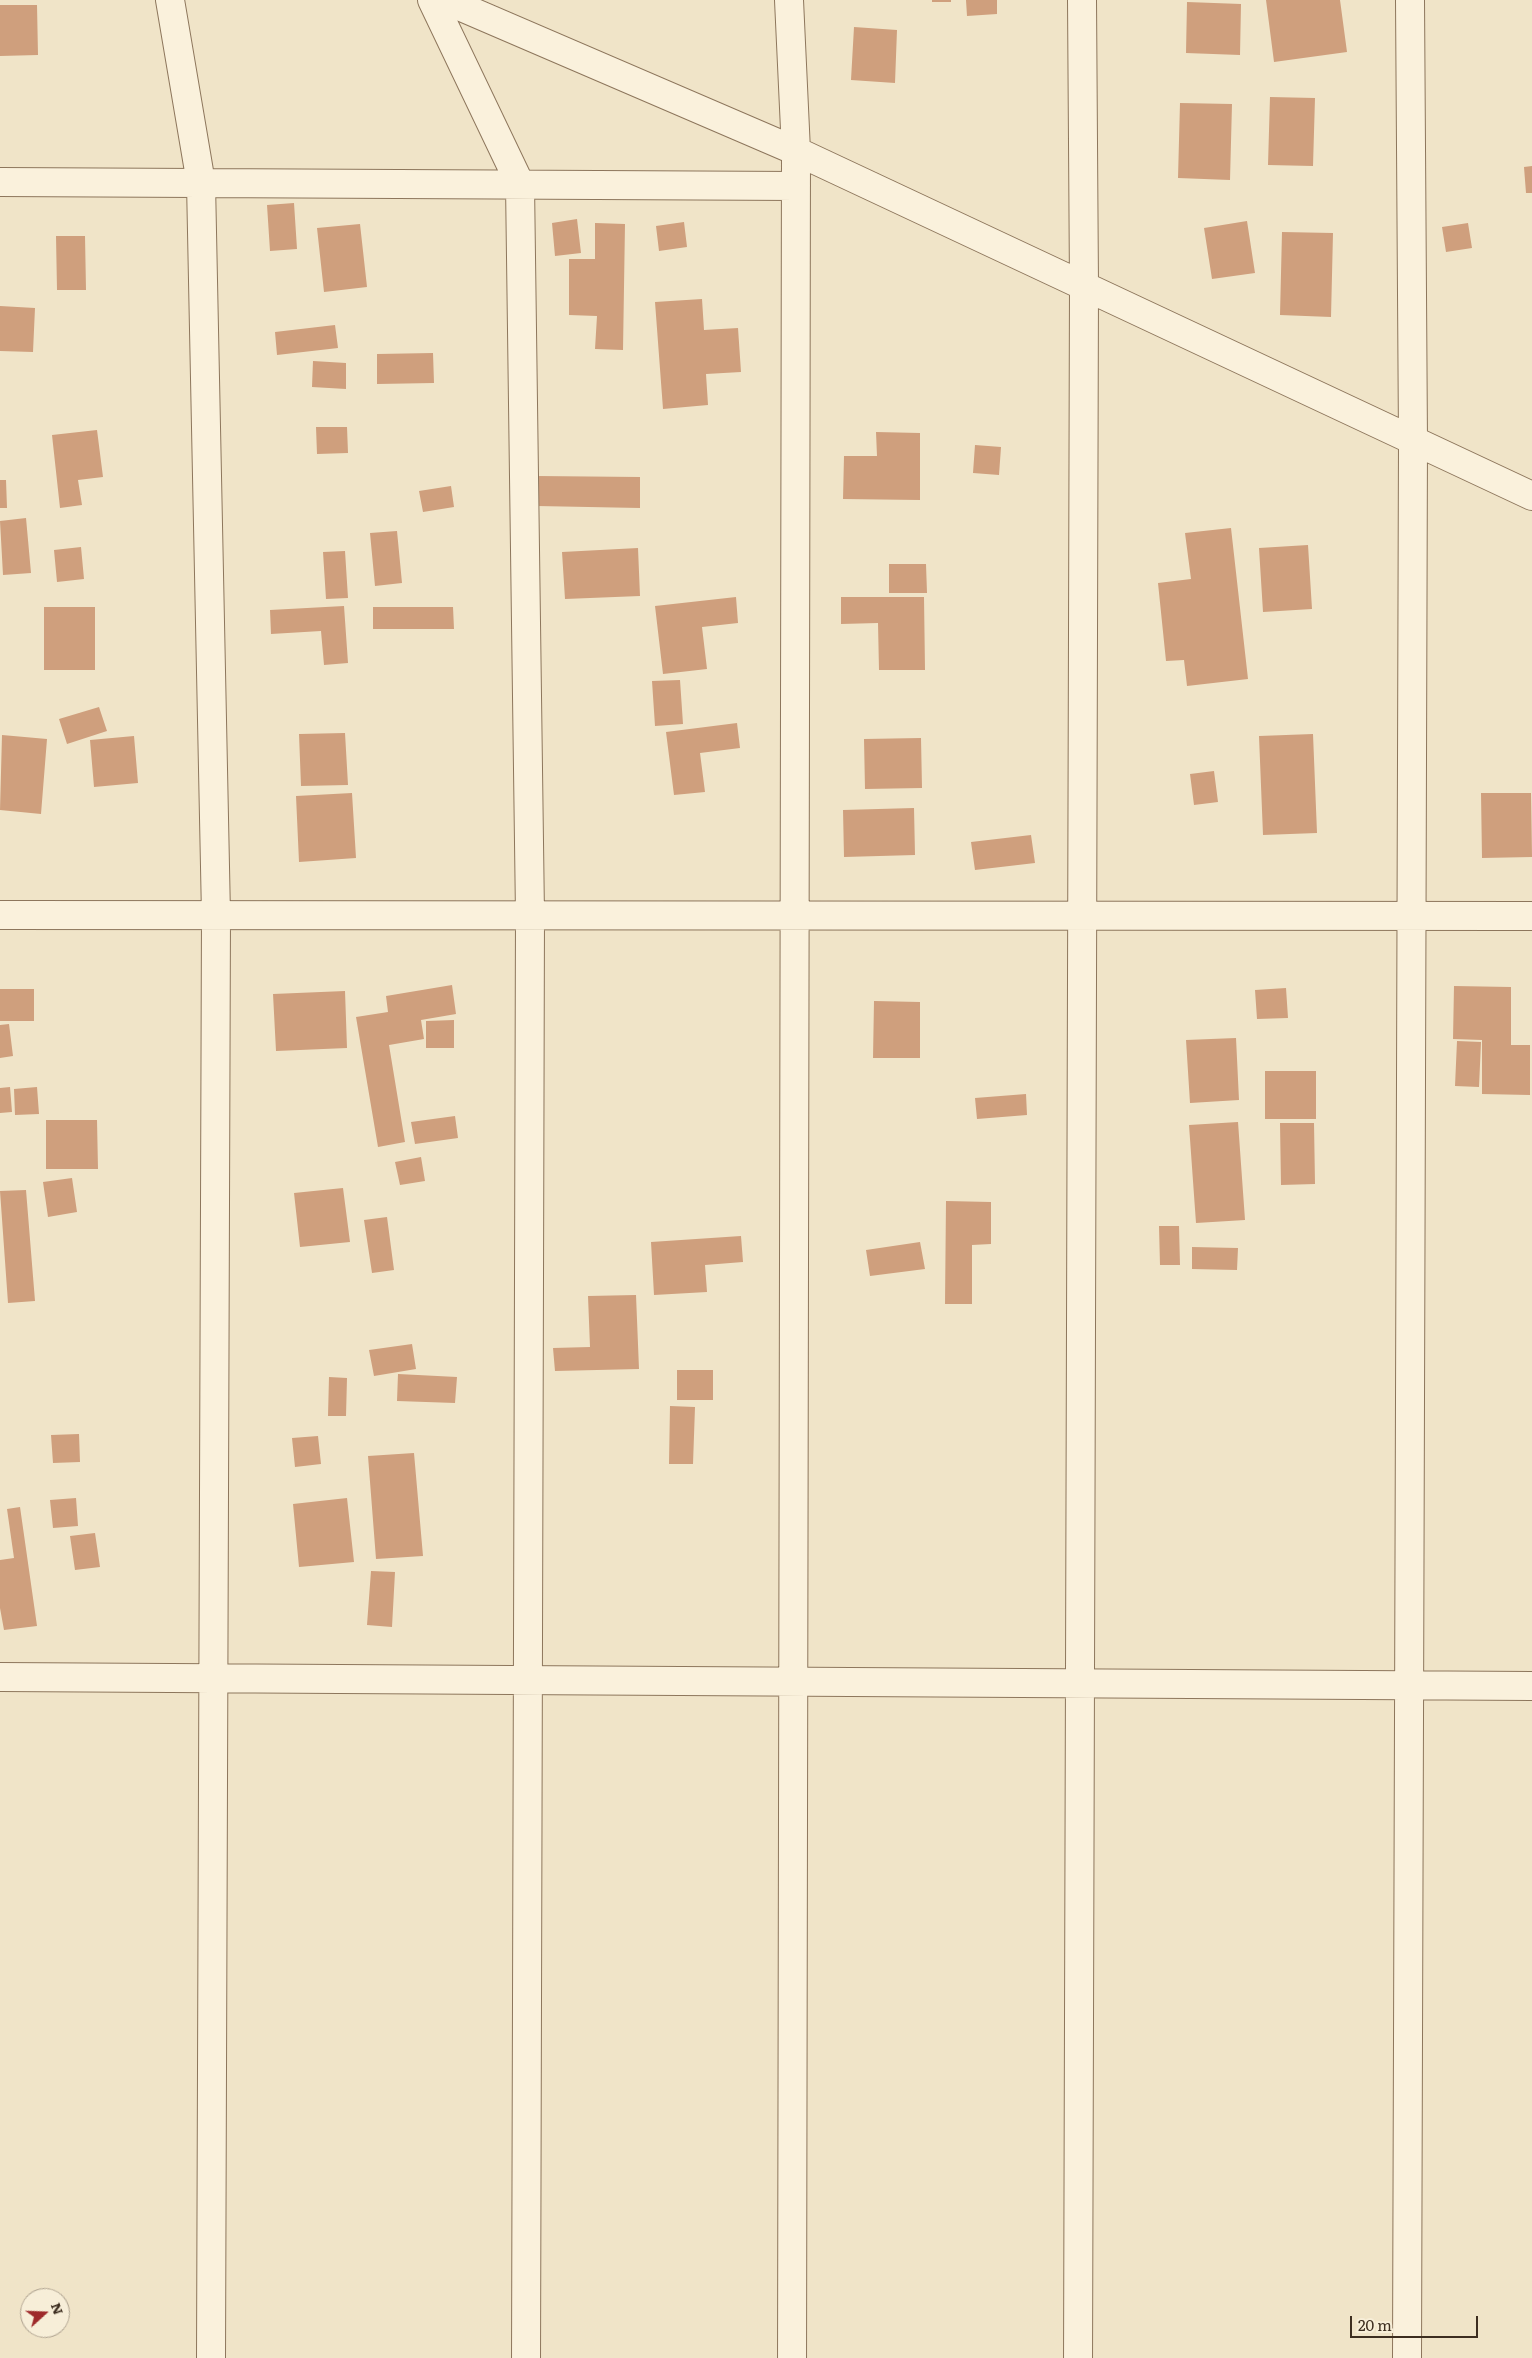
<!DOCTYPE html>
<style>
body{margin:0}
#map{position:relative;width:1532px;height:2358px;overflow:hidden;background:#f0e4c8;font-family:Literata,serif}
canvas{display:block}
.north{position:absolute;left:20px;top:2288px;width:50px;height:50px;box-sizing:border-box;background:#f7eed8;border:1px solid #ada18e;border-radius:50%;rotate:70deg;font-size:14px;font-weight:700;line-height:20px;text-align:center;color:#3d2e20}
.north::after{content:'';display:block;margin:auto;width:18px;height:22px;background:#9e2a2b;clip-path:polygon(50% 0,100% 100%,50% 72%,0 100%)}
.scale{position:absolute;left:1350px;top:2316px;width:128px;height:22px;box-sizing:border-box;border:2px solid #3d2e20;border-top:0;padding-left:6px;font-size:15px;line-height:18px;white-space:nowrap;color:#3d2e20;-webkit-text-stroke:4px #f7eed8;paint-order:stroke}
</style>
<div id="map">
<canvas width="1532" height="2358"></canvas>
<div class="north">N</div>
<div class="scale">20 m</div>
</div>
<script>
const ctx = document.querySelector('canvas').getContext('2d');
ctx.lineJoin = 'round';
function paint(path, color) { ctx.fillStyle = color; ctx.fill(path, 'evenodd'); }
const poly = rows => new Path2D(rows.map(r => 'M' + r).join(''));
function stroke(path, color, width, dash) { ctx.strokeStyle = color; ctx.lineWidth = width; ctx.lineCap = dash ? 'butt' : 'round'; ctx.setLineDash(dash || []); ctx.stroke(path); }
const building = poly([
 [932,0,951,0,951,2,932,2],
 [966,0,997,0,997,14,967,16],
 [1266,0,1340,0,1347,52,1274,62],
 [1187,2,1241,4,1240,55,1186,53],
 [0,5,37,5,38,55,0,56],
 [854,27,897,30,895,83,851,80],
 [1270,97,1315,98,1313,166,1268,165],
 [1180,103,1232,104,1230,180,1178,178],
 [1532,166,1532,193,1526,193,1524,167],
 [294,203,297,249,270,251,267,205],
 [577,219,581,253,555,256,552,223],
 [1247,221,1255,273,1212,279,1204,228],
 [684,222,687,247,659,251,656,226],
 [595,223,625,224,623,350,595,349,597,316,569,315,569,259,595,259],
 [1468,223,1472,248,1446,252,1442,227],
 [360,224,367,287,324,292,317,228],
 [1282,232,1333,233,1331,317,1280,315],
 [56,236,85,236,86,290,57,290],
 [702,299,704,330,738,328,741,372,706,374,708,405,663,409,655,302],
 [0,306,35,308,33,352,0,351],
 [335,325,338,348,277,355,275,332],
 [433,353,434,383,377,384,377,354],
 [313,361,346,363,346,389,312,387],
 [316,427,347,427,348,453,317,454],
 [97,430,103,477,78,480,82,505,60,508,52,435],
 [876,432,920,433,920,500,843,499,844,456,877,456],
 [975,445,1001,447,999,475,973,473],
 [537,476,640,477,640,508,537,506],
 [0,480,6,480,7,508,0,508],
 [451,486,454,507,423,512,419,491],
 [26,518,31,573,3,575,0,521],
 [1231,528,1248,679,1187,686,1184,660,1166,661,1158,583,1191,579,1185,533],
 [397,531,402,583,375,586,370,533],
 [1308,545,1312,609,1263,612,1259,548],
 [81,547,84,579,57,582,54,550],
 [638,548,640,596,565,599,562,552],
 [345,551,348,598,326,599,323,552],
 [889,564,926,564,927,593,889,593],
 [736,597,738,623,702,627,707,669,663,674,655,606],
 [841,597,924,597,925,670,879,670,878,623,841,624],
 [344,606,348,663,324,665,321,631,271,634,270,610],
 [44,607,95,607,95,670,44,670],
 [373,607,453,607,454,629,373,629],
 [680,680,683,724,655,726,652,681],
 [99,707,107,731,67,744,59,719],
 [737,723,740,748,700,753,705,792,674,795,666,732],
 [345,733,348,785,301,786,299,734],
 [1313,734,1317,833,1263,835,1259,736],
 [2,735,47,739,41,814,0,810],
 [134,736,138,783,94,787,90,740],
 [921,738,922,788,865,789,864,739],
 [1214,771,1218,802,1194,805,1190,774],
 [352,793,356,858,299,862,296,796],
 [1481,793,1531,793,1532,857,1482,858],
 [914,808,915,855,844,857,843,810],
 [1031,835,1035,863,975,870,971,842],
 [452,985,456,1014,421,1020,424,1039,389,1045,405,1142,378,1147,356,1017,388,1012,386,996],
 [1454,986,1511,987,1511,1045,1530,1045,1530,1095,1482,1094,1482,1040,1453,1039],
 [1286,988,1288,1018,1257,1019,1255,990],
 [0,989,34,989,34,1021,0,1021],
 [345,991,347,1048,276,1051,273,994],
 [874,1001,920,1002,920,1058,873,1058],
 [454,1020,454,1048,426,1048,426,1021],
 [9,1024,13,1056,0,1058,0,1025],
 [1236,1038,1239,1100,1190,1103,1186,1040],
 [1457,1041,1481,1042,1479,1087,1455,1086],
 [1265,1071,1316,1071,1316,1119,1265,1119],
 [10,1087,12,1112,0,1113,0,1088],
 [37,1087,39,1114,15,1115,14,1089],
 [1026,1094,1027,1115,977,1119,975,1098],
 [455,1116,458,1138,415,1144,411,1122],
 [46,1120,97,1120,98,1169,46,1169],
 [1238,1122,1245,1220,1196,1223,1189,1125],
 [1280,1123,1314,1123,1315,1184,1281,1185],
 [421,1157,425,1181,400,1185,395,1162],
 [72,1178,77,1212,48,1217,43,1182],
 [343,1188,350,1242,300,1247,294,1193],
 [26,1190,35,1301,8,1303,0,1191],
 [946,1201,991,1202,991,1244,972,1245,972,1304,945,1304],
 [387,1217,394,1270,372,1273,364,1220],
 [1159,1226,1179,1226,1180,1265,1160,1265],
 [741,1236,743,1262,705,1265,707,1292,654,1295,651,1242],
 [920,1242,925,1269,870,1276,866,1250],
 [1192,1247,1238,1248,1237,1270,1192,1269],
 [636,1295,639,1369,555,1371,553,1348,590,1347,588,1296],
 [412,1344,416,1369,374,1376,369,1350],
 [677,1370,713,1370,713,1400,677,1400],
 [398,1374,457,1377,455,1403,397,1401],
 [329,1377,347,1378,346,1416,328,1416],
 [670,1406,695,1407,693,1464,669,1464],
 [79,1434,80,1462,53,1463,51,1435],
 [318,1436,321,1464,295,1467,292,1438],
 [414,1453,423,1556,376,1559,368,1456],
 [76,1498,78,1526,53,1528,50,1500],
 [347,1498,354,1562,299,1567,293,1504],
 [20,1507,37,1626,4,1630,0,1608,0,1560,14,1558,7,1509],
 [95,1533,100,1567,75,1570,70,1536],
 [371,1571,395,1572,392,1627,367,1625]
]);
const minor = poly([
 [170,0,201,183,216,915,211,2358],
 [432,0,520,184,530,915,526,2358],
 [445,0,796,151,1532,496],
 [789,0,796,151,792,2358],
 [0,182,796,186],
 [0,915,1532,916],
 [0,1677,1532,1686],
 [1078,2358,1084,286,1082,0],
 [1407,2358,1413,440,1410,0]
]);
paint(building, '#cf9f7d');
stroke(minor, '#8d765c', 30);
stroke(minor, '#faf1dc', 28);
</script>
